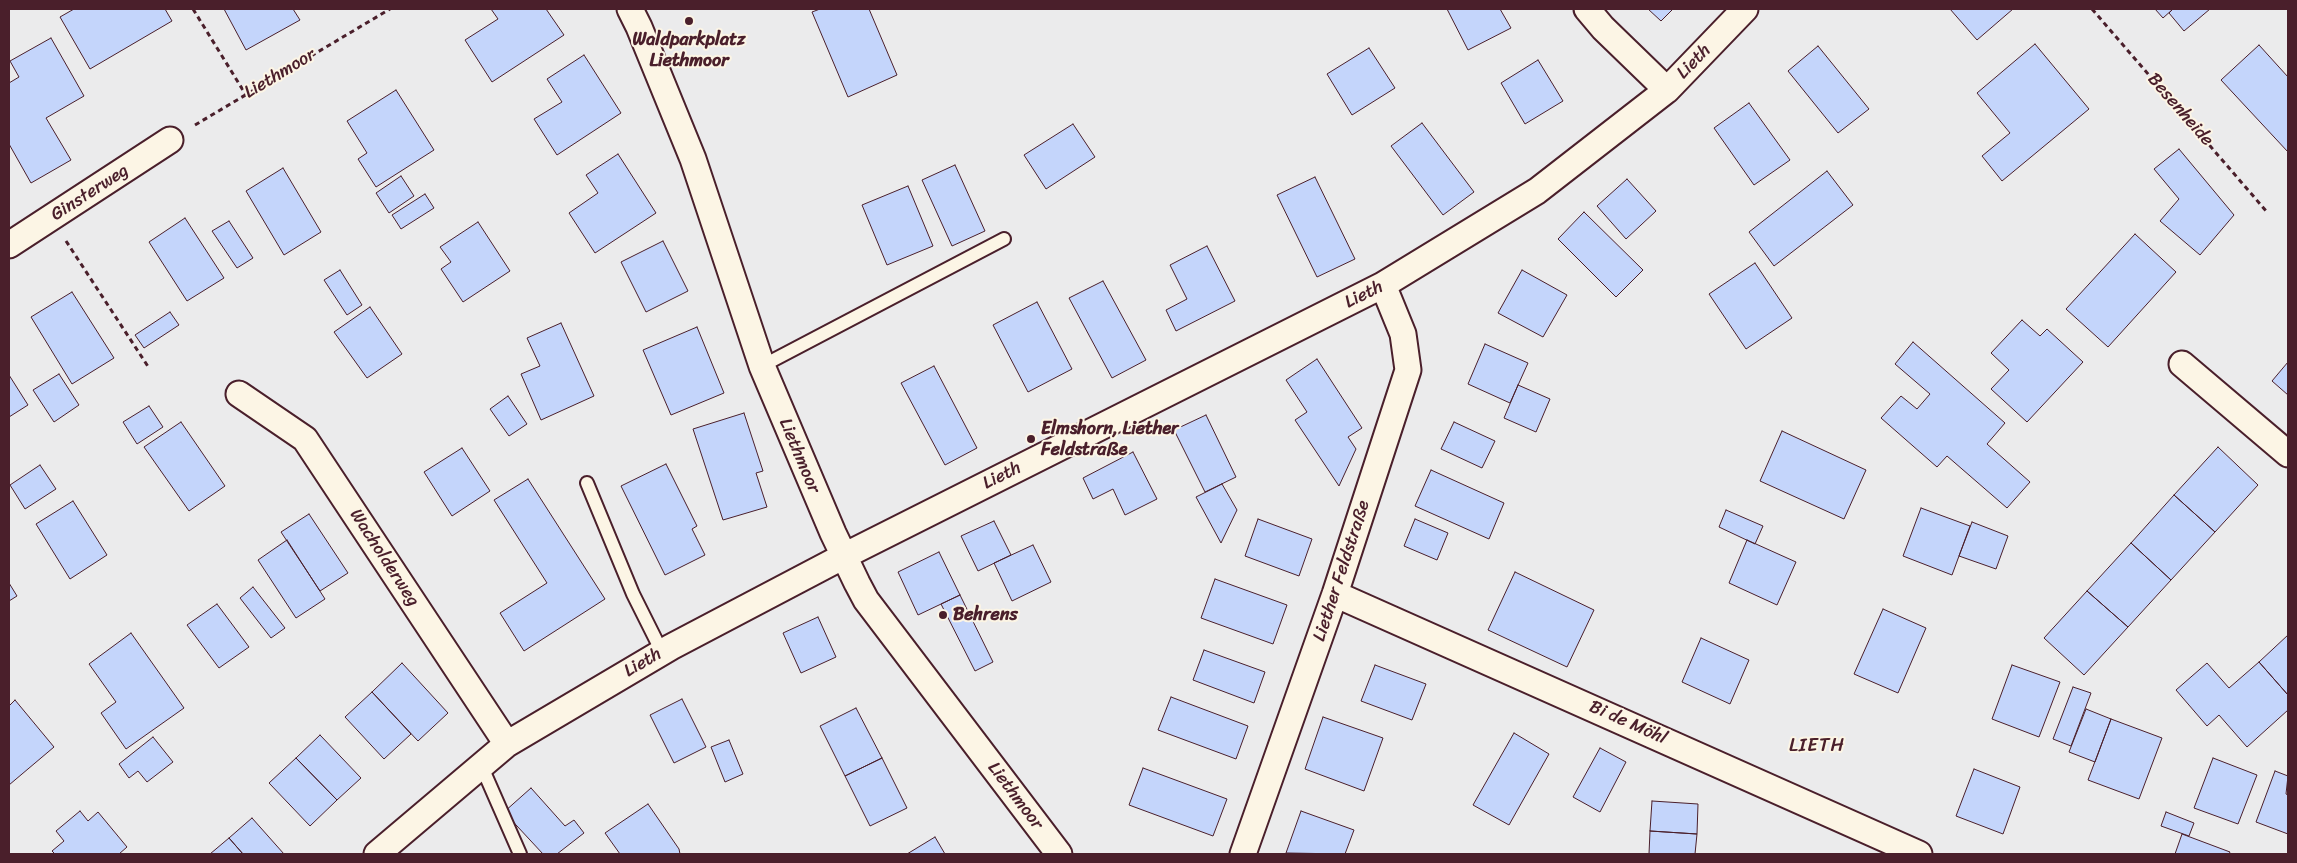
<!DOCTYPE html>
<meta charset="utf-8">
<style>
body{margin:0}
#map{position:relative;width:2297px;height:863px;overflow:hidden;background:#ebebec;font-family:Sriracha,sans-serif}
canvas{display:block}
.frame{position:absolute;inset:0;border:10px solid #4a1f2b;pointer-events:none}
</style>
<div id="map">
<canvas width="2297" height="863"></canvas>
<div class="frame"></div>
</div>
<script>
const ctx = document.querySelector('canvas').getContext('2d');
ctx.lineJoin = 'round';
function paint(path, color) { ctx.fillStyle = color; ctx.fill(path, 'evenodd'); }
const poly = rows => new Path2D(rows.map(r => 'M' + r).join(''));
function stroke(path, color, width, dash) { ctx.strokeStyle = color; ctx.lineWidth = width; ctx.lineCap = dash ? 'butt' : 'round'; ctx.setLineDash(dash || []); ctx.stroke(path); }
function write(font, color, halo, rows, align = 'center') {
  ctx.font = font + ' Sriracha,sans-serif'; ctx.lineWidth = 4; ctx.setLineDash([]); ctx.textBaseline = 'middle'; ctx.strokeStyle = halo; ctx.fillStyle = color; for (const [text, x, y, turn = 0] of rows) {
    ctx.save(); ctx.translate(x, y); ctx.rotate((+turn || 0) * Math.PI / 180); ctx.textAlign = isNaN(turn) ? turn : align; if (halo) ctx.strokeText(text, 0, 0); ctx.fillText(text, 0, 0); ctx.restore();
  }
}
const building = poly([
 [74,9,165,9,172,21,90,69,60,17,74,9],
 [224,9,293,9,300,20,246,50,224,9],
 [491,9,546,9,564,35,492,82,465,40,498,19,491,9],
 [820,9,869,9,897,75,848,97,812,12,820,9],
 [1447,9,1500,9,1511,28,1468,50,1447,9],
 [1648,9,1673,9,1661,21,1648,9],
 [1950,9,2013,9,1977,40,1950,9],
 [2155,9,2173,9,2163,18,2155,9],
 [2173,9,2210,9,2184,31,2169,13,2173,9],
 [51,38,84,96,46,118,71,160,31,183,9,144,9,83,19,77,10,61,51,38],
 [2035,44,2089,109,2002,181,1982,156,2010,133,1977,93,2035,44],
 [2259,45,2288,77,2288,152,2221,80,2259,45],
 [1818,46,1869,109,1838,133,1788,71,1818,46],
 [1369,48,1395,88,1352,115,1327,74,1369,48],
 [584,55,621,113,557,155,534,119,562,102,547,79,584,55],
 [1538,60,1563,101,1525,124,1501,83,1538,60],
 [396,90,434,150,376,187,358,159,367,153,347,121,396,90],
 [1749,103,1790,160,1754,185,1714,128,1749,103],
 [1422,123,1474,192,1443,215,1391,146,1422,123],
 [1073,124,1095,157,1046,189,1024,155,1073,124],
 [2179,149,2234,215,2200,255,2160,221,2179,199,2154,169,2179,149],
 [618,154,656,213,595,253,569,213,598,193,586,175,618,154],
 [955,165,985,231,952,246,922,180,955,165],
 [283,168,321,232,284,255,246,191,283,168],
 [1827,171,1853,205,1774,266,1749,232,1827,171],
 [401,176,414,196,389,213,376,193,401,176],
 [1315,177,1355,259,1317,277,1277,195,1315,177],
 [1627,179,1656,211,1626,239,1597,206,1627,179],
 [908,186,933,246,887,265,862,205,908,186],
 [425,194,434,208,401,229,392,215,425,194],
 [1584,212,1643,270,1616,297,1558,239,1584,212],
 [185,218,224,278,187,301,149,242,185,218],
 [229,221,253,258,237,268,212,231,229,221],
 [478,222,510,271,463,302,441,269,451,262,440,247,478,222],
 [2135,234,2176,272,2108,347,2066,309,2135,234],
 [663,241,688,291,646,312,621,262,663,241],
 [1207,246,1235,301,1176,331,1166,310,1187,299,1170,265,1207,246],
 [1755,263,1792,318,1746,349,1709,294,1755,263],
 [340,270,362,305,347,315,324,280,340,270],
 [1522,270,1567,295,1543,337,1498,313,1522,270],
 [1103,281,1146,360,1112,378,1069,298,1103,281],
 [72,292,114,358,72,384,31,317,72,292],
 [1037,302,1072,369,1028,392,993,325,1037,302],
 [370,307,402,354,367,378,334,332,370,307],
 [170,312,179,325,144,348,135,335,170,312],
 [2022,320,2040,336,2047,329,2083,362,2027,422,1991,389,2009,370,1991,353,2022,320],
 [561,323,594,396,541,420,521,374,540,366,527,338,561,323],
 [697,327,724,393,671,415,643,350,697,327],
 [1913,342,2005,423,1987,444,2030,482,2007,508,1947,456,1937,467,1881,418,1901,396,1917,409,1930,394,1895,364,1913,342],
 [1485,344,1528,363,1510,403,1468,384,1485,344],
 [1317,359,1362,428,1348,437,1356,449,1339,486,1295,420,1307,412,1286,380,1317,359],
 [2288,362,2288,395,2272,381,2288,362],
 [934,366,977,448,945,465,901,383,934,366],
 [59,374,79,405,54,422,33,390,59,374],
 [9,375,28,405,9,417,9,375],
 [1518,385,1550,399,1536,432,1504,418,1518,385],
 [508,396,527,424,509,436,490,409,508,396],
 [149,406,163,427,137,444,123,422,149,406],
 [744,413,763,471,756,473,767,507,723,520,693,429,744,413],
 [1206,415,1236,477,1205,492,1174,430,1206,415],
 [181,422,225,486,189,511,144,447,181,422],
 [1454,422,1495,441,1482,468,1441,449,1454,422],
 [1782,431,1866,470,1844,519,1760,481,1782,431],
 [2218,447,2258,485,2215,532,2174,495,2218,447],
 [462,448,490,491,452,516,424,472,462,448],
 [1133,452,1157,499,1125,515,1113,489,1093,499,1083,478,1133,452],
 [666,464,697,526,692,529,705,555,665,575,621,486,666,464],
 [40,465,56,489,25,509,10,485,40,465],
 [1431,470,1504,503,1489,539,1415,506,1431,470],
 [528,479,605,599,524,651,500,613,547,583,494,500,528,479],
 [1222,484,1237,510,1221,543,1196,497,1222,484],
 [2174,495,2215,532,2171,580,2131,543,2174,495],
 [73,501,107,555,70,579,36,524,73,501],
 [1921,508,1970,526,1952,575,1903,556,1921,508],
 [1726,510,1763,526,1755,544,1719,527,1726,510],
 [309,514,348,573,320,591,281,532,309,514],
 [1258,519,1312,539,1299,576,1245,556,1258,519],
 [1415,519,1448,533,1437,560,1404,546,1415,519],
 [994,521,1011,555,978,571,961,536,994,521],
 [1972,522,2008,536,1996,569,1959,556,1972,522],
 [287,540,325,599,296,618,258,560,287,540],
 [1747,540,1796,562,1777,605,1729,583,1747,540],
 [2131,543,2171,580,2128,627,2087,591,2131,543],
 [1033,545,1051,582,1012,601,994,563,1033,545],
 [939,552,960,595,918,615,898,572,939,552],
 [1515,572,1594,610,1567,667,1488,630,1515,572],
 [1215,579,1287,605,1273,644,1201,618,1215,579],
 [9,583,17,596,9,601,9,583],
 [253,587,285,628,271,638,240,598,253,587],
 [2087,591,2128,627,2084,675,2044,638,2087,591],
 [960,595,993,662,975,671,941,604,960,595],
 [217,604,249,647,219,668,187,625,217,604],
 [1883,609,1926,628,1898,693,1854,674,1883,609],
 [818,617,836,657,801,673,783,633,818,617],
 [131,633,184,708,126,749,101,713,116,702,89,664,131,633],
 [2288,635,2288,695,2259,662,2288,635],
 [1701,638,1749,660,1730,704,1682,682,1701,638],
 [1204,650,1265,672,1254,703,1193,680,1204,650],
 [2259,662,2288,695,2288,710,2247,747,2219,715,2207,726,2176,690,2207,663,2229,688,2259,662],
 [402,663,448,713,418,741,372,692,402,663],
 [1375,665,1426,684,1412,720,1361,701,1375,665],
 [2012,665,2060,682,2039,737,1992,719,2012,665],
 [2073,687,2091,693,2071,746,2053,739,2073,687],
 [372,692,411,734,384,759,345,717,372,692],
 [1171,697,1248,726,1236,759,1158,730,1171,697],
 [682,699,706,747,674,763,650,715,682,699],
 [15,700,54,747,9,785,9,706,15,700],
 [856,708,882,758,845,776,820,726,856,708],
 [2086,709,2111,719,2095,762,2069,752,2086,709],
 [1323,717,1383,738,1364,791,1305,769,1323,717],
 [2111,719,2162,738,2139,799,2088,780,2111,719],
 [1514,733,1549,754,1509,825,1473,805,1514,733],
 [320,735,361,778,337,800,296,758,320,735],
 [153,737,173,762,147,782,138,771,129,778,119,764,153,737],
 [729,740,743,774,725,782,711,747,729,740],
 [1600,748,1626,762,1600,812,1573,797,1600,748],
 [296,758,337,800,310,826,269,783,296,758],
 [882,758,907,808,870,826,845,776,882,758],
 [2213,758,2257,775,2238,824,2194,808,2213,758],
 [1143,768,1227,799,1213,836,1129,805,1143,768],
 [1974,769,2020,787,2003,834,1956,816,1974,769],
 [2275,771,2288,776,2286,794,2288,795,2288,834,2256,822,2275,771],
 [531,788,565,826,574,820,584,833,557,854,543,854,504,812,531,788],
 [1652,801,1698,804,1697,834,1650,831,1652,801],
 [648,804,679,849,680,854,620,854,605,833,648,804],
 [80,811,88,821,98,812,127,847,119,854,55,854,52,851,64,841,56,831,80,811],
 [1301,811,1354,830,1345,854,1286,853,1301,811],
 [2166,812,2194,823,2189,836,2161,826,2166,812],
 [252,818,284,854,243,854,229,838,252,818],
 [1650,831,1697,834,1695,854,1649,854,1650,831],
 [2182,834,2230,852,2229,854,2175,854,2182,834],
 [935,837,945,854,907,854,935,837],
 [229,838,243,854,210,854,229,838]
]);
const path = poly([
 [193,9,246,95],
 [2092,9,2267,212],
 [195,125,390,9],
 [66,241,149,368]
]);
const lane = poly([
 [762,366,1004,239],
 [587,483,633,594,662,652],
 [481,765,520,854]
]);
const street = poly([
 [630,9,639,27,693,159,762,366,833,533,857,583,866,600,1059,854],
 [1587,9,1603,28,1667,90],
 [9,245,170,140],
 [2182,364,2288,454],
 [239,394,305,439,507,744],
 [1335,594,1919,854],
 [377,854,507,744,671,647,844,556,1383,285,1537,191,1667,90,1745,9],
 [1243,854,1335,594,1408,370,1403,334,1383,285]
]);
const markers = [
 [689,21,5,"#4a1f2b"],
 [1031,439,5,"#4a1f2b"],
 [943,615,5,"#4a1f2b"]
];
const poiNames = [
 ["Waldparkplatz",689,40,"center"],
 ["Liethmoor",689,61,"center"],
 ["Elmshorn, Liether",1041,429],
 ["Feldstraße",1041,450],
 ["Behrens",953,615]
];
const streetNames = [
 ["Lieth",1694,62,-46],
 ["Liethmoor",280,74,-31],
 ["Besenheide",2180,110,49],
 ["Ginsterweg",90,193,-33],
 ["Lieth",1364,295,-27],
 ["Liethmoor",799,456,67],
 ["Lieth",1002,476,-27],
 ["Wacholderweg",384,558,57],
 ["Liether Feldstraße",1342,571,-72],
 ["Lieth",643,663,-31],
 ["Bi de Möhl",1628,723,24],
 ["Liethmoor",1015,796,53]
];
const neighbourhoodNames = [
 ["LIETH",1817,746]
];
paint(building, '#c4d5fb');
stroke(building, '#4a1f2b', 1);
stroke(lane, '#4a1f2b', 16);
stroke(street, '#4a1f2b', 29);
stroke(path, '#4a1f2b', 3, [5, 4]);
stroke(lane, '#fcf5e5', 12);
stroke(street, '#fcf5e5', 25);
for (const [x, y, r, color] of markers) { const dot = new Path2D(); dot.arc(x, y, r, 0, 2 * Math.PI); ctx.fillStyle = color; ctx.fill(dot); stroke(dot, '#fcf5e5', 2); }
write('bold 18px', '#4a1f2b', '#fcf5e5', poiNames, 'left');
write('18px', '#4a1f2b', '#fcf5e5', streetNames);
ctx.letterSpacing = '1px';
write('19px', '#4a1f2b', '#fcf5e5', neighbourhoodNames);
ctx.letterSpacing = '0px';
</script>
